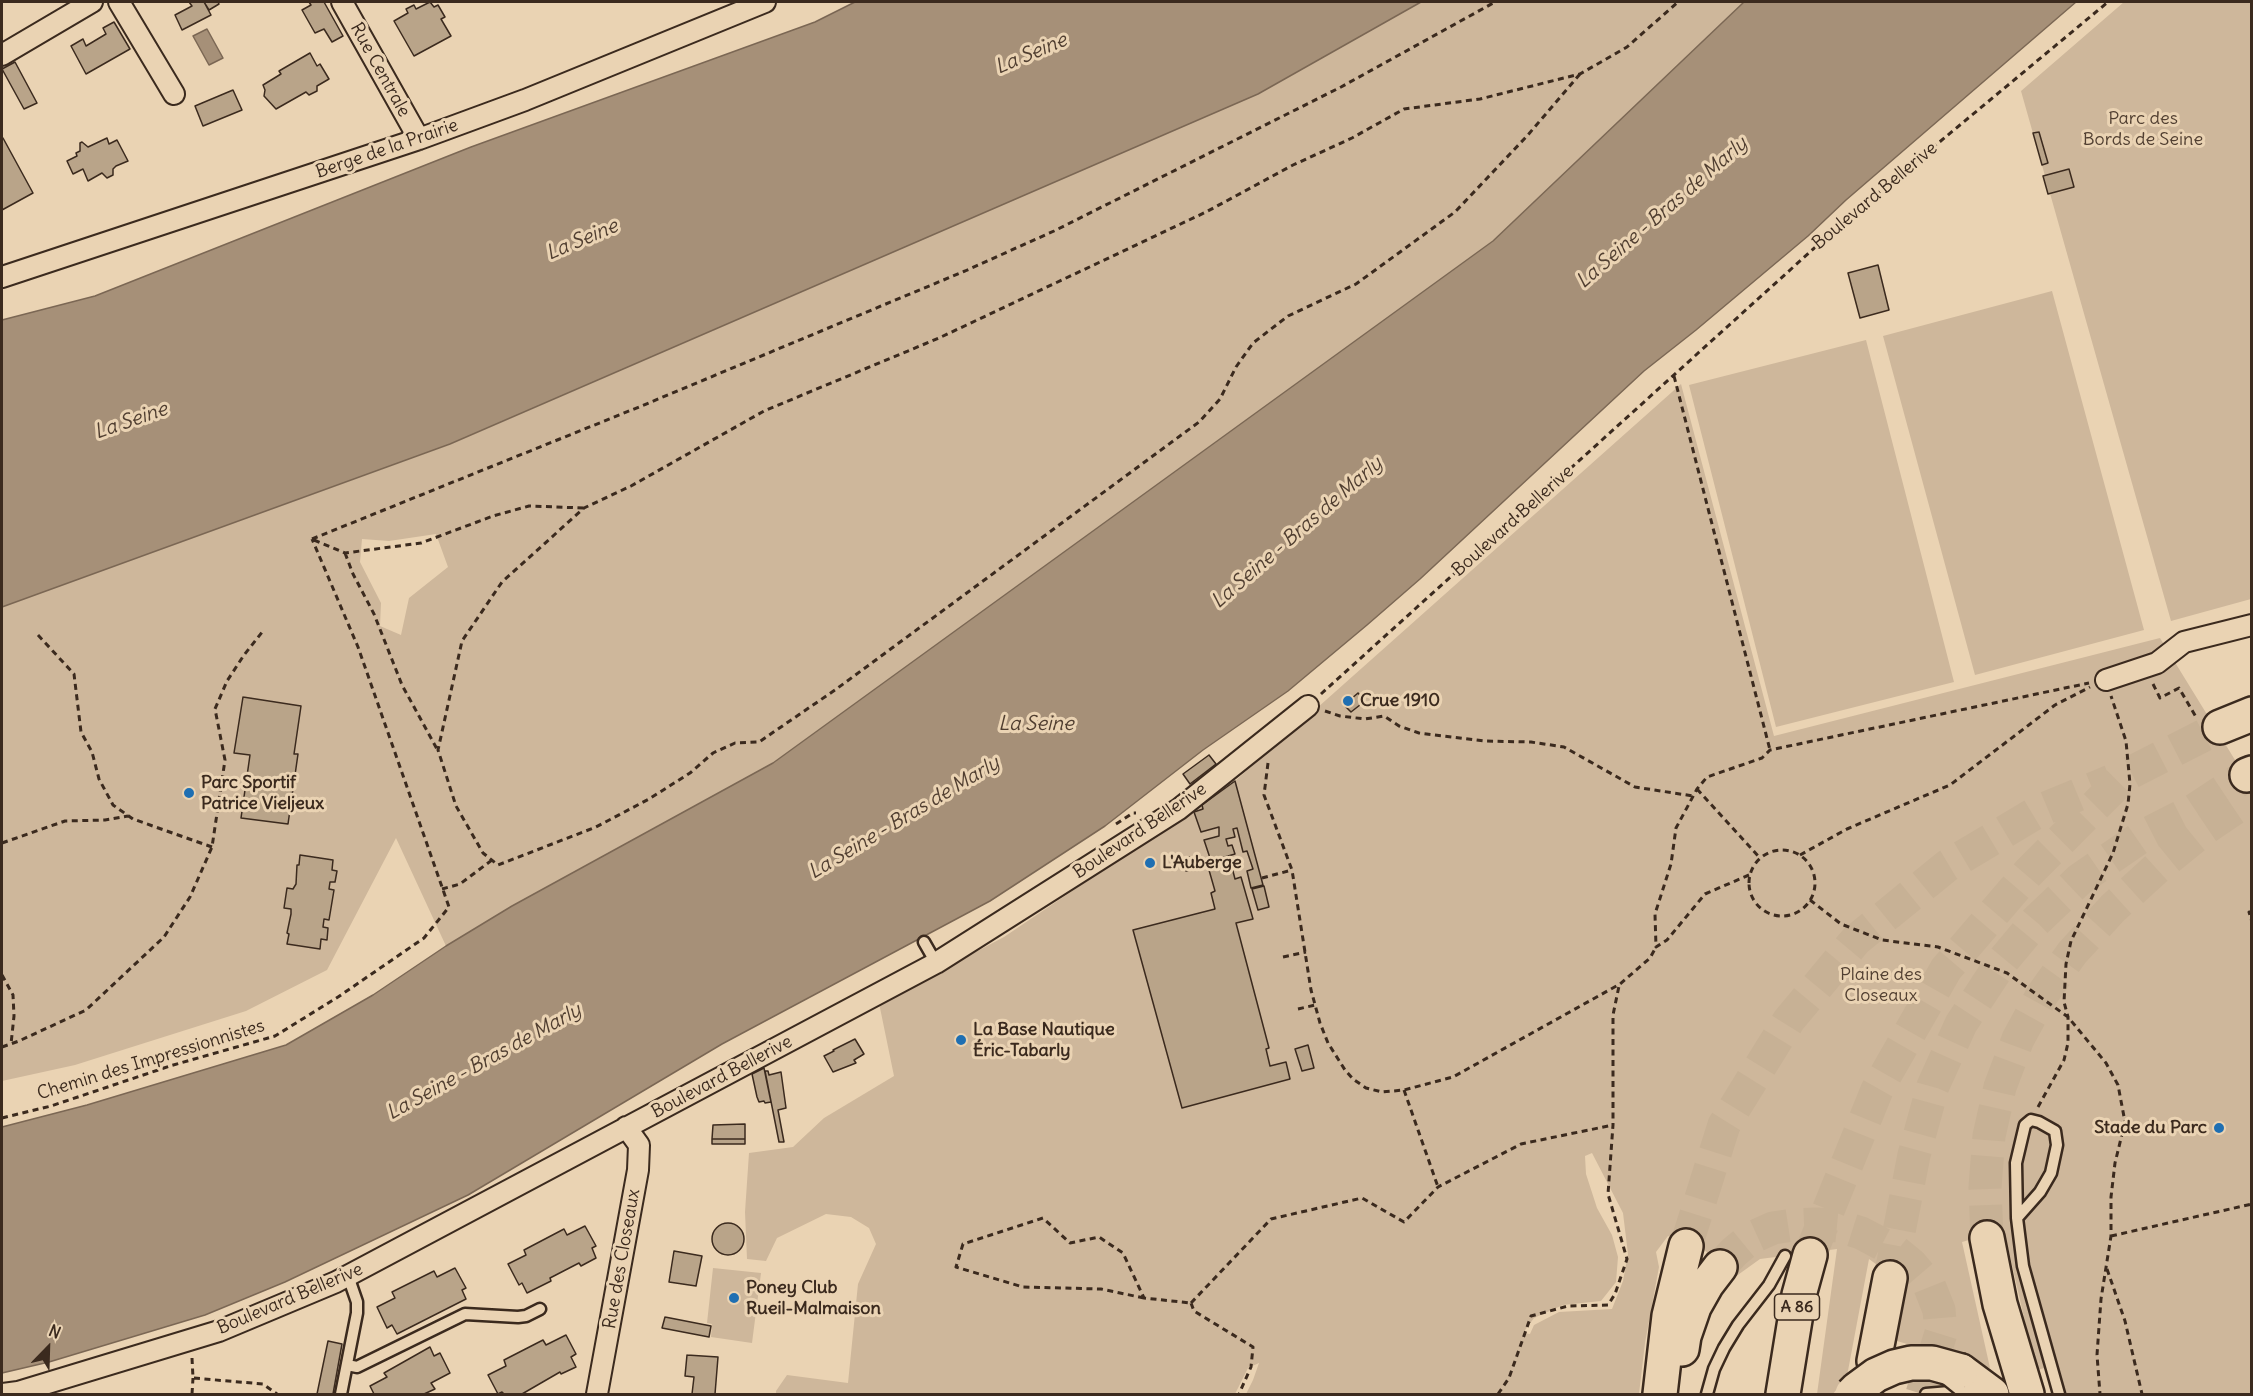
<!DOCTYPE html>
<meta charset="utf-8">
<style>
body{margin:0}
#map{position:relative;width:2253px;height:1396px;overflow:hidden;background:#ead3b3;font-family:Delius,sans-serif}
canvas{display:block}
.frame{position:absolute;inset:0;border:3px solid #3b2a1e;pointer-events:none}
.north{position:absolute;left:18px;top:1318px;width:60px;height:60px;-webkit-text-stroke:4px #ead3b3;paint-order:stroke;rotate:23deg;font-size:16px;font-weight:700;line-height:24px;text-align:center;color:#3b2a1e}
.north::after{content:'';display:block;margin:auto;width:21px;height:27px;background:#3b2a1e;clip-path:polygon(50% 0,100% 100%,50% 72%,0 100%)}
</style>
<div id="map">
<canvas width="2253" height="1396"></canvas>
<div class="frame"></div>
<div class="north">N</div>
</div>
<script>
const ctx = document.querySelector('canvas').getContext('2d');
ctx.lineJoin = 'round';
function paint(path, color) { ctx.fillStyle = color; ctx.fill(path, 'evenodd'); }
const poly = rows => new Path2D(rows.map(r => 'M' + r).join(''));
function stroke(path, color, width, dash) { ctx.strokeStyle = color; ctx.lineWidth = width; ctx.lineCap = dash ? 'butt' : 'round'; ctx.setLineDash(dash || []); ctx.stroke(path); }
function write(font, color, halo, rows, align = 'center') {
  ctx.font = font + ' Delius,sans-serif'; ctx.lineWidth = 6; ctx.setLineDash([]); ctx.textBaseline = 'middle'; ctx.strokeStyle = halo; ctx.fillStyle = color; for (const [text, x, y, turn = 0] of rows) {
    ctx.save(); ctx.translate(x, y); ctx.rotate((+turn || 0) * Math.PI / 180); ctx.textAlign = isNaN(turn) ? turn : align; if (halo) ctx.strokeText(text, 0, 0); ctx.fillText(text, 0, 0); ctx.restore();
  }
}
const green = poly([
 [1421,2,1744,2,1493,241,773,763,512,906,446,946,396,838,327,970,246,1011,75,1065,2,1081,2,607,451,444,1258,94],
 [436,534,448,567,409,598,401,635,380,626,381,603,360,562,362,539,389,541],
 [2124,2,2251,2,2251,599,2171,621,2021,91],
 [2052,291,2144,630,1975,675,1883,336],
 [1866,340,1954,682,1776,727,1689,385],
 [1681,384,1774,736,2160,638,2251,786,2251,1394,2066,1394,2058,1365,2036,1370,2004,1230,1962,1242,1990,1368,1890,1339,1900,1282,1869,1259,1847,1376,1833,1394,1817,1394,1837,1249,1760,1259,1735,1277,1701,1247,1668,1236,1656,1252,1659,1267,1645,1343,1639,1394,1246,1394,1253,1380,1259,1363,1248,1368,1235,1394,776,1394,776,1391,787,1375,848,1383,858,1284,876,1244,869,1228,851,1217,826,1214,777,1238,766,1261,747,1259,745,1212,749,1153,793,1147,824,1118,894,1076,879,1003,1004,937,1235,781],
 [1592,1153,1623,1213,1628,1254,1623,1281,1612,1309,1559,1312,1534,1325,1530,1334,1523,1333,1534,1318,1563,1305,1601,1301,1616,1282,1618,1257,1612,1235,1597,1208,1586,1174,1585,1156],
 [713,1268,761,1273,752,1343,711,1337,712,1324,707,1323]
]);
const water = poly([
 [855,2,1421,2,1258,94,450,444,2,607,2,320,95,296,471,147,815,22,855,2],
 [1744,2,2076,2,1846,200,1808,236,1696,330,1644,371,1420,579,1367,625,1288,691,1203,750,1105,826,990,901,722,1044,468,1195,285,1282,205,1315,49,1362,2,1373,2,1127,87,1105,286,1045,373,995,446,946,512,906,773,763,1493,241,1744,2],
 [207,29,223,58,209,65,193,36,207,29]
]);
const building = poly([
 [189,2,204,2,211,15,182,30,175,15,192,6,189,2],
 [204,2,218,2,219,4,209,10,204,2],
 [309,2,324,2,343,36,332,42,324,29,315,33,302,10,311,5,309,2],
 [430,2,434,7,438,5,445,17,441,19,451,36,414,56,394,21,408,13,406,9,414,5,416,9,430,2],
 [114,22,130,49,86,74,71,46,83,39,86,46,106,34,103,28,114,22],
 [310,53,317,66,320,64,329,79,317,86,317,91,309,95,306,92,276,109,264,96,265,90,263,85,281,74,279,71,310,53],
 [15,62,37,103,24,109,2,69,15,62],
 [233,90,242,110,203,126,195,106,233,90],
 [2039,132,2048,163,2042,165,2033,133,2039,132],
 [3,138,33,193,2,210,2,139,3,138],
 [107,138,109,144,117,140,128,161,116,166,113,169,113,175,107,178,102,173,88,181,83,169,73,174,67,161,77,156,76,153,80,151,80,143,82,142,88,147,107,138],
 [2069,169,2074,187,2048,194,2043,176,2069,169],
 [1878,265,1889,310,1860,318,1848,273,1878,265],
 [1358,693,1365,701,1351,712,1344,705,1358,693],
 [243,697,301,706,294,754,298,754,288,824,241,818,250,755,234,753,243,697],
 [1209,755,1216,764,1190,784,1183,774,1209,755],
 [1235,781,1263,885,1251,888,1247,871,1253,869,1247,851,1243,852,1237,828,1233,829,1235,837,1226,839,1228,846,1232,845,1235,854,1211,861,1204,840,1219,836,1219,827,1201,832,1194,812,1203,809,1202,805,1235,781],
 [300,855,333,860,332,870,337,871,335,882,330,882,329,889,334,890,329,920,324,919,323,927,328,928,327,940,321,939,320,949,287,944,289,934,287,933,291,914,291,909,284,908,287,888,293,889,296,884,297,865,299,865,300,855],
 [1229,856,1235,879,1241,877,1253,919,1236,923,1269,1048,1266,1049,1270,1066,1286,1062,1290,1079,1182,1108,1133,930,1215,909,1211,893,1215,891,1207,863,1229,856],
 [1190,857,1193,869,1186,871,1183,859,1190,857],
 [1264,886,1269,907,1258,910,1252,889,1264,886],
 [855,1039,864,1054,854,1060,856,1063,833,1072,824,1056,834,1051,833,1050,855,1039],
 [1308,1045,1314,1068,1302,1071,1295,1049,1308,1045],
 [764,1068,771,1102,765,1103,764,1101,759,1102,757,1097,752,1074,764,1068],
 [765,1071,768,1071,769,1075,781,1072,786,1108,778,1110,784,1142,779,1142,765,1071],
 [745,1124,745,1139,712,1139,713,1125,745,1124],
 [712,1139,745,1139,745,1144,712,1144,712,1139],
 '712 1239a16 16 0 1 1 32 0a16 16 0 1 1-32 0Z',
 [585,1226,596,1246,592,1248,596,1258,581,1266,579,1263,550,1278,551,1281,527,1293,522,1283,519,1285,508,1264,526,1255,524,1250,564,1229,567,1235,585,1226],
 [674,1251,702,1256,696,1286,669,1282,674,1251],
 [455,1268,466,1288,462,1290,466,1299,397,1334,392,1325,387,1328,377,1307,395,1298,392,1292,434,1271,437,1277,455,1268],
 [665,1317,711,1326,709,1337,662,1328,665,1317],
 [566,1335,576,1354,571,1357,576,1367,561,1374,560,1372,522,1394,504,1394,502,1392,498,1394,488,1375,506,1366,504,1360,543,1340,546,1345,566,1335],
 [328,1341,342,1344,333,1394,317,1394,328,1341],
 [430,1347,434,1356,440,1353,450,1373,431,1383,435,1389,424,1394,374,1394,370,1386,387,1377,384,1373,430,1347],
 [687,1355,718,1357,715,1394,692,1394,694,1377,685,1376,687,1355]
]);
const highwayTunnel = poly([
 [1987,1238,1985,1187,1989,1136,2000,1087,2018,1039,2042,995,2072,953,2113,908,2158,867,2206,828,2237,807],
 [1686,1246,1724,1125,1789,1020,1856,940,1947,866,2039,811,2111,781],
 [1810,1255,1877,1090,1946,969,2028,873,2126,775,2220,727],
 [1720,1267,1734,1252,1751,1238,1773,1228,1793,1225,1817,1224,1839,1226,1861,1233,1895,1251,1911,1264,1929,1285,1939,1310,1941,1333,1922,1394],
 [1890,1278,1914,1155,1933,1086,1961,1024,2001,963,2036,921,2080,879,2141,837,2194,810,2247,775]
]);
const path = poly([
 [1580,74,1527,136,1455,212,1356,284,1288,316,1253,343,1236,367,1220,399,1199,422,835,690,759,742,735,743,713,753,690,773,649,799,596,827,498,865,483,853,456,806,438,750,462,641,502,582,584,508,631,486,764,411,939,338,1206,212,1293,165,1352,138,1404,109,1480,99,1580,74,1627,47,1678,2],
 [1674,376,1770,750],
 [312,539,639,407,965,271,1054,231,1341,87,1495,2],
 [314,540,345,553,421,543,493,516,529,506,584,508],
 [345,553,353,574,374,614,402,685,437,749],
 [38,635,74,674,81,732,92,752,99,779,113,805,133,819,212,847],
 [2153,684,2160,698,2179,688,2196,717],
 [1321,694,1842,223,2108,2],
 [1325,711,1340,716,1365,719,1384,716,1399,726,1419,733,1485,741,1531,742,1564,747,1635,787,1693,796],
 [1268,763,1264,795,1292,870,1311,990,1320,1023,1328,1043,1345,1070,1353,1079,1366,1088,1382,1092,1404,1090,1453,1077,1620,984,1650,958,1656,947],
 [1697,789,1760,858],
 [1116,824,1133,813,1136,813],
 [2,843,65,821,105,820,128,816],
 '1749 883a33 33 0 1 1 66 0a33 33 0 1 1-66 0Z',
 [1800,855,1847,829,1950,785,2055,705,2090,687],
 [1749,875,1705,894,1667,940,1656,947,1655,914,1671,864,1676,828,1697,789,1707,777,1762,758,1770,750,2089,683],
 [1262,878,1292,870],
 [442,889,460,884,492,860],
 [1810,900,1841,924,1882,940,1938,947,2007,973,2068,1017,2106,1063,2118,1085,2125,1122,2115,1163,2111,1197,2111,1236,2101,1299,2097,1355,2100,1394],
 [2252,912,2249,912,2252,922],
 [1283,957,1306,952],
 [2,975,13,995,14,1016,11,1044],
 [1298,1009,1315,1005],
 [2,1047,19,1041,86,1010,164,937,190,897,212,847,225,760,215,709,227,681,244,655,263,631],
 [1404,1090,1438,1187],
 [2038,1107,2064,1060,2068,1043,2068,1017,2064,1002,2066,964,2071,941,2113,853,2128,804,2130,784,2126,741,2111,696],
 [2,1118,51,1106,170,1066,275,1036,338,997,424,938,449,907,358,647,312,539],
 [2111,1236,2252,1204],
 [2107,1269,2125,1321,2142,1394],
 [1144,1298,1101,1289,1023,1287,956,1267,963,1244,1043,1218,1070,1243,1099,1237,1123,1253,1144,1298,1191,1303],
 [1191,1303,1271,1219,1362,1198,1404,1222,1438,1187,1521,1144,1613,1125],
 [1191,1303,1194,1311,1253,1347,1251,1367,1239,1394],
 [192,1358,193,1378,263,1384,277,1394],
 [192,1394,193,1378],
 [1498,1394,1509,1378,1531,1316,1568,1306,1608,1305,1615,1294,1627,1259,1608,1194,1613,1125,1613,1015,1619,986]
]);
const lane = poly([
 [924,942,936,963],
 [2017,1218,2040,1192,2051,1173,2057,1145,2055,1131,2039,1122,2031,1120,2025,1125,2016,1163,2017,1218,2023,1266,2059,1394],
 [347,1365,357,1367,465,1314,518,1317,526,1316,540,1309],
 [341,1394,357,1313,357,1302,348,1276],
 [1707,1394,1714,1369,1724,1348,1738,1325,1769,1285,1785,1256],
 [1926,1394,1961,1391,1967,1394]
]);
const street = poly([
 [119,2,174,94],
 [342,2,419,139],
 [2,55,92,2],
 [2,277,419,139,525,100,765,2],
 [2106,680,2157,663,2184,642,2252,625],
 [3,1394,18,1392,219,1331,336,1282,936,963,1179,809,1308,706],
 [597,1394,638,1170,639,1145,626,1127]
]);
const highway = poly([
 [2220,727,2252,714],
 [2247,775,2252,773],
 [1987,1238,2000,1304,2027,1394],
 [1682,1349,1684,1336,1694,1307,1707,1284,1720,1267],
 [1874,1361,1890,1278],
 [1961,1371,1992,1394],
 [1660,1394,1669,1316,1686,1246],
 [1783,1394,1799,1295,1810,1255]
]);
const laneBridge = poly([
 [1945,1378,1961,1391]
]);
const highwayBridge = poly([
 [1852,1394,1857,1389,1876,1375,1894,1367,1911,1363,1932,1363,1961,1371]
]);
const markers = [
 [1348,701,6,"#1f6fb2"],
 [189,793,6,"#1f6fb2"],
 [1150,863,6,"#1f6fb2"],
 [961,1040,6,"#1f6fb2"],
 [2219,1128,6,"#1f6fb2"],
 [734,1298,6,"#1f6fb2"]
];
const shields = [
 [1797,1307,45]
];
const shieldNames = [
 ["A 86",1797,1307]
];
const streetNames = [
 ["Rue Centrale",380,70,61],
 ["Berge de la Prairie",387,149,-19],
 ["Boulevard Bellerive",1875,196,-40],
 ["Boulevard Bellerive",1513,521,-42],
 ["Boulevard Bellerive",1140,831,-34],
 ["Chemin des Impressionnistes",151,1060,-17],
 ["Boulevard Bellerive",722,1077,-28],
 ["Rue des Closeaux",622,1259,-80],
 ["Boulevard Bellerive",290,1299,-23]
];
const parkNames = [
 ["Parc des",2143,119],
 ["Bords de Seine",2143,140],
 ["Plaine des",1881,975],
 ["Closeaux",1881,996]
];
const poiNames = [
 ["Crue 1910",1360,701],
 ["Parc Sportif",201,783],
 ["Patrice Vieljeux",201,804],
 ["L'Auberge",1162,863],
 ["La Base Nautique",973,1030],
 ["Éric-Tabarly",973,1051],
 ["Stade du Parc",2207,1128,"right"],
 ["Poney Club",746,1288],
 ["Rueil-Malmaison",746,1309]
];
const waterNames = [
 ["La Seine",1031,54,-23],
 ["La Seine - Bras de Marly",1662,213,-41],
 ["La Seine",582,240,-23],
 ["La Seine",131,421,-19],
 ["La Seine - Bras de Marly",1297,533,-41],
 ["La Seine",1036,724],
 ["La Seine - Bras de Marly",904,818,-31],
 ["La Seine - Bras de Marly",484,1062,-29]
];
paint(green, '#ceb79b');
paint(water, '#a69078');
stroke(water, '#7b6754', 1.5);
paint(building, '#b9a489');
stroke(building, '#3b2a1e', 1.5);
stroke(highwayTunnel, '#c7b195', 33, [33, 16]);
stroke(lane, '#3b2a1e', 15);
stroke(street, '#3b2a1e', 24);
stroke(highway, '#3b2a1e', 38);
stroke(path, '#3b2a1e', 3, [6, 4.5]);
stroke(lane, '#ead3b3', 10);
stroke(street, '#ead3b3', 20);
stroke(highway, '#ead3b3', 33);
stroke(laneBridge, '#3b2a1e', 15, []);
stroke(highwayBridge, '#3b2a1e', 38, []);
stroke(laneBridge, '#ead3b3', 10);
stroke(highwayBridge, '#ead3b3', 33);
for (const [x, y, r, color] of markers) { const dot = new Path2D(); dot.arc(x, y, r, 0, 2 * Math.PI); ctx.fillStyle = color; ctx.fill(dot); stroke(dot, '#ead3b3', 2); }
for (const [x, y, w] of shields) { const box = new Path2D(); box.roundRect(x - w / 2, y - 13, w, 26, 4.5); ctx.fillStyle = '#ead3b3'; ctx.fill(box); stroke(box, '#3b2a1e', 1.5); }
write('bold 16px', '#3b2a1e', null, shieldNames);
write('18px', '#3b2a1e', '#ead3b3', streetNames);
write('18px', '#513f31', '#ead3b3', parkNames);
write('bold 18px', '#3b2a1e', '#ead3b3', poiNames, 'left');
write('italic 20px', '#503e30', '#ead3b3', waterNames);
</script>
